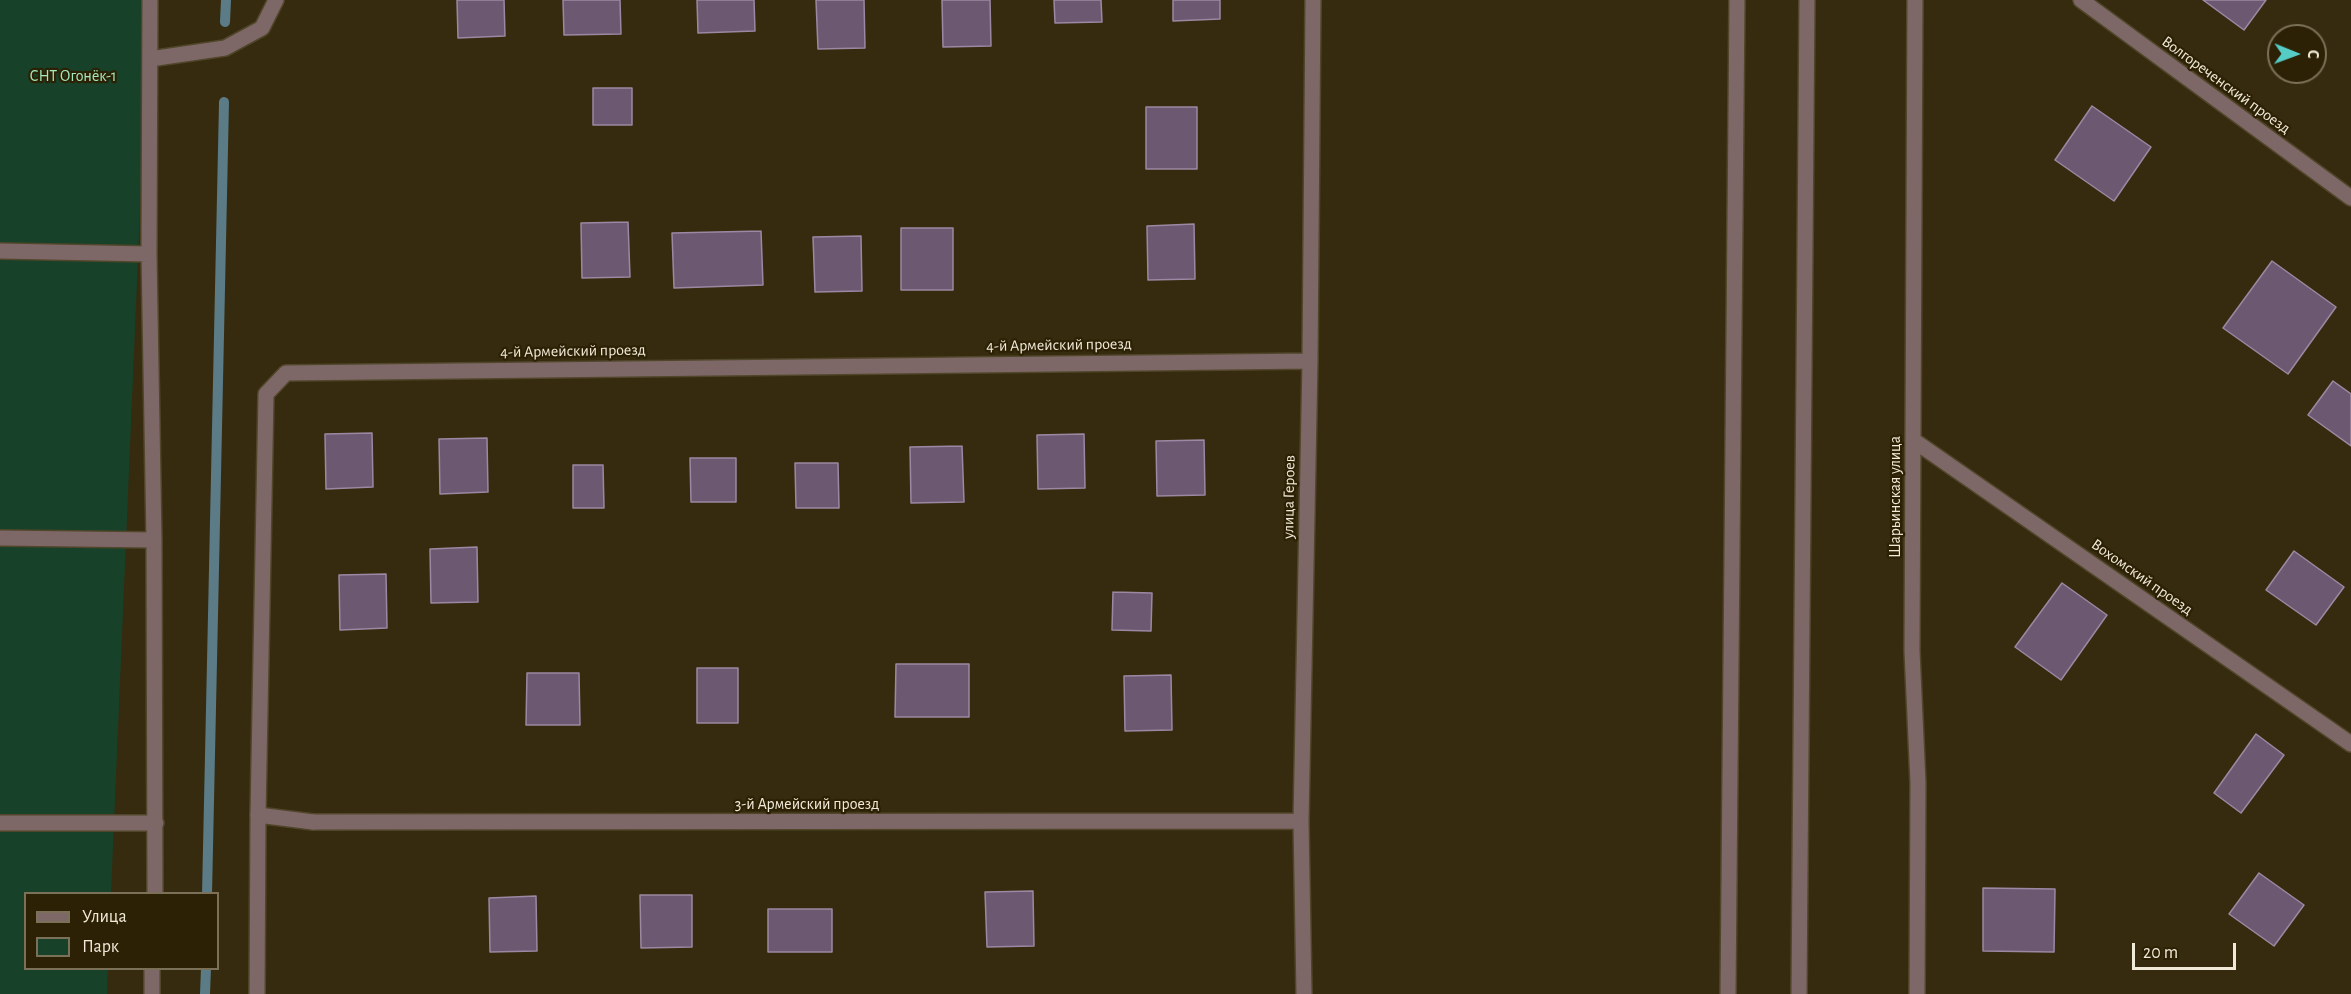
<!DOCTYPE html>
<meta charset="utf-8">
<style>
body{margin:0}
#map{position:relative;width:2351px;height:994px;overflow:hidden;background:#362b0e;font-family:"Alegreya Sans",sans-serif}
canvas{display:block}
.legend{position:absolute;left:24px;top:892px;width:195px;height:78px;box-sizing:border-box;background:#2c2104;border:2px solid #7b7159;margin:0;padding:8px 10px;list-style:none;font-size:18px;color:#f1ead9}
.legend li{display:flex;align-items:center;gap:12px;height:30px}
.legend b{width:30px;border:2px solid #7b7159}
.north{position:absolute;left:2267px;top:24px;width:60px;height:60px;box-sizing:border-box;background:#2c2104;border:2px solid #7b7159;border-radius:50%;rotate:91deg;font-size:16px;font-weight:700;line-height:24px;text-align:center;color:#f1ead9}
.north::after{content:'';display:block;margin:auto;width:21px;height:27px;background:#55cdc6;clip-path:polygon(50% 0,100% 100%,50% 72%,0 100%)}
.scale{position:absolute;left:2132px;top:943px;width:104px;height:27px;box-sizing:border-box;border:3px solid #f1ead9;border-top:0;padding-left:8px;font-size:18px;line-height:21px;white-space:nowrap;color:#f1ead9;-webkit-text-stroke:4px #2c2104;paint-order:stroke}
</style>
<div id="map">
<canvas width="2351" height="994"></canvas>
<ul class="legend">
<li><b style="height:8px;background:#7e6767"></b>Улица</li>
<li><b style="height:16px;background:#18412a"></b>Парк</li>
</ul>
<div class="north">С</div>
<div class="scale">20 m</div>
</div>
<script>
const ctx = document.querySelector('canvas').getContext('2d');
ctx.lineJoin = 'round';
function paint(path, color) { ctx.fillStyle = color; ctx.fill(path, 'evenodd'); }
const poly = rows => new Path2D(rows.map(r => 'M' + r).join(''));
function stroke(path, color, width, dash) { ctx.strokeStyle = color; ctx.lineWidth = width; ctx.lineCap = dash ? 'butt' : 'round'; ctx.setLineDash(dash || []); ctx.stroke(path); }
function write(font, color, halo, rows, align = 'center') {
  ctx.font = font + ' "Alegreya Sans",sans-serif'; ctx.lineWidth = 4.5; ctx.setLineDash([]); ctx.textBaseline = 'middle'; ctx.strokeStyle = halo; ctx.fillStyle = color; for (const [text, x, y, turn = 0] of rows) {
    ctx.save(); ctx.translate(x, y); ctx.rotate((+turn || 0) * Math.PI / 180); ctx.textAlign = isNaN(turn) ? turn : align; if (halo) ctx.strokeText(text, 0, 0); ctx.fillText(text, 0, 0); ctx.restore();
  }
}
const green = poly([
 [0,0,149,0,111,893,26,894,26,968,108,969,107,994,0,994]
]);
const stream = poly([
 [225,22,226,0],
 [207,894,224,102],
 [205,994,206,968]
]);
const building = poly([
 [457,0,504,0,505,36,458,38,457,0],
 [563,0,620,0,621,34,564,35,563,0],
 [697,0,754,0,755,31,698,33,697,0],
 [816,0,864,0,865,48,818,49,816,0],
 [942,0,990,0,991,46,943,47,942,0],
 [1054,0,1101,0,1102,22,1055,23,1054,0],
 [1173,0,1220,0,1220,19,1173,21,1173,0],
 [2203,0,2266,0,2244,30,2203,0],
 [593,88,632,88,632,125,593,125,593,88],
 [2092,106,2151,147,2114,201,2055,160,2092,106],
 [1146,107,1197,107,1197,169,1146,169,1146,107],
 [628,222,630,277,582,278,581,223,628,222],
 [1194,224,1195,279,1148,280,1147,226,1194,224],
 [901,228,953,228,953,290,901,290,901,228],
 [761,231,763,285,674,288,672,233,761,231],
 [861,236,862,291,815,292,813,237,861,236],
 [2272,261,2336,307,2288,374,2223,328,2272,261],
 [2333,381,2351,394,2351,446,2308,415,2333,381],
 [372,433,373,487,326,489,325,434,372,433],
 [1084,434,1085,488,1038,489,1037,435,1084,434],
 [487,438,488,492,440,494,439,439,487,438],
 [1204,440,1205,495,1157,496,1156,441,1204,440],
 [962,446,964,502,911,503,910,447,962,446],
 [690,458,736,458,736,502,691,502,690,458],
 [795,463,838,463,839,508,796,508,795,463],
 [573,465,603,465,604,508,573,508,573,465],
 [477,547,478,602,431,603,430,549,477,547],
 [2294,551,2344,587,2316,625,2266,590,2294,551],
 [386,574,387,628,340,630,339,575,386,574],
 [2062,583,2107,615,2061,680,2015,647,2062,583],
 [1113,592,1152,593,1151,631,1112,630,1113,592],
 [896,664,969,664,969,717,895,717,896,664],
 [697,668,738,668,738,723,697,723,697,668],
 [527,673,579,673,580,725,526,725,527,673],
 [1171,675,1172,730,1125,731,1124,676,1171,675],
 [2256,734,2284,755,2241,813,2214,793,2256,734],
 [2259,873,2304,905,2274,946,2229,914,2259,873],
 [1983,888,2055,889,2054,952,1983,951,1983,888],
 [1033,891,1034,946,987,947,985,892,1033,891],
 [640,895,692,895,692,947,641,948,640,895],
 [536,896,537,951,490,952,489,898,536,896],
 [768,909,832,909,832,952,768,952,768,909]
]);
const lane = poly([
 [150,0,149,254,154,540,155,894],
 [150,59,225,48,262,28,276,0],
 [0,251,149,254],
 [0,538,154,540],
 [0,823,156,823],
 [152,994,152,968],
 [257,994,258,815,313,822],
 [1728,994,1737,0]
]);
const street = poly([
 [1915,0,1912,651,1918,783,1917,994],
 [2081,0,2351,198],
 [1913,440,2351,744],
 [258,815,266,394,286,373,1310,361],
 [313,822,1301,821],
 [1304,994,1301,821,1310,361,1313,0],
 [1799,994,1807,0]
]);
const parkNames = [
 ["СНТ Огонёк-1",73,76]
];
const streetNames = [
 ["Волгореченский проезд",2226,85,36],
 ["4-й Армейский проезд",1059,345,-1],
 ["4-й Армейский проезд",573,351,-1],
 ["улица Героев",1289,497,-89],
 ["Шарьинская улица",1895,497,-90],
 ["Вохомский проезд",2142,577,35],
 ["3-й Армейский проезд",807,804]
];
paint(green, '#18412a');
stroke(stream, '#5b7b86', 10);
paint(building, '#6c5871');
stroke(building, '#9d88a3', 1.5);
stroke(lane, '#50462a', 18);
stroke(street, '#50462a', 18);
stroke(lane, '#7e6767', 15);
stroke(street, '#7e6767', 15);
write('16px', '#a1e9bd', '#2c2104', parkNames);
write('16px', '#f1ead9', '#2c2104', streetNames);
</script>
